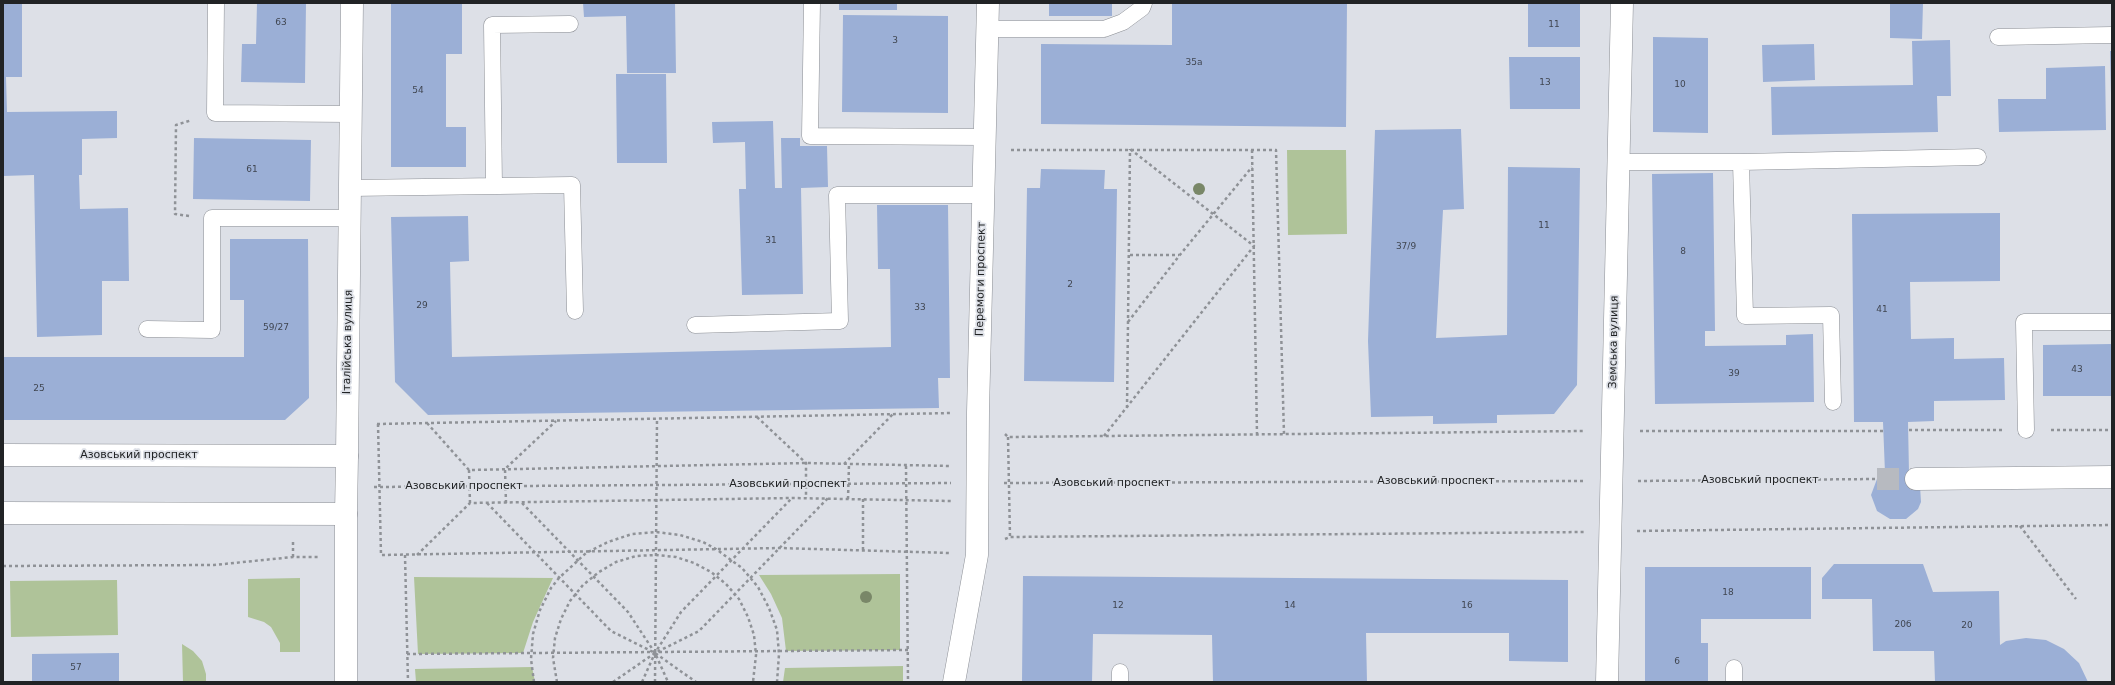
<!DOCTYPE html>
<meta charset="utf-8">
<style>
body{margin:0}
#map{position:relative;width:2115px;height:685px;overflow:hidden;background:#dde0e7;font-family:"DejaVu Sans",sans-serif}
canvas{display:block}
.frame{position:absolute;inset:0;border:4px solid #212325;pointer-events:none}
</style>
<div id="map">
<canvas width="2115" height="685"></canvas>
<div class="frame"></div>
</div>
<script>
const ctx = document.querySelector('canvas').getContext('2d');
ctx.lineJoin = 'round';
function paint(path, color) { ctx.fillStyle = color; ctx.fill(path, 'evenodd'); }
const poly = rows => new Path2D(rows.map(r => 'M' + r).join(''));
function stroke(path, color, width, dash) { ctx.strokeStyle = color; ctx.lineWidth = width; ctx.lineCap = dash ? 'butt' : 'round'; ctx.setLineDash(dash || []); ctx.stroke(path); }
function write(font, color, halo, rows, align = 'center') {
  ctx.font = font + ' "DejaVu Sans",sans-serif'; ctx.lineWidth = 3.5; ctx.setLineDash([]); ctx.textBaseline = 'middle'; ctx.strokeStyle = halo; ctx.fillStyle = color; for (const [text, x, y, turn = 0] of rows) {
    ctx.save(); ctx.translate(x, y); ctx.rotate((+turn || 0) * Math.PI / 180); ctx.textAlign = isNaN(turn) ? turn : align; if (halo) ctx.strokeText(text, 0, 0); ctx.fillText(text, 0, 0); ctx.restore();
  }
}
const green = poly([
 [1287,150,1346,150,1347,234,1288,235],
 [900,574,900,650,786,651,782,618,771,594,759,575],
 [414,577,553,578,533,622,523,653,418,654],
 [300,578,300,652,280,652,280,643,271,627,264,622,248,617,248,579],
 [117,580,118,635,11,637,10,581],
 [182,644,193,651,202,661,206,674,206,682,183,682],
 [903,666,903,682,783,682,785,668],
 [532,667,535,682,416,682,415,669]
]);
const building = poly([
 [3,3,22,3,22,77,6,77,7,112,117,111,117,138,82,139,82,175,79,175,80,209,128,208,129,281,102,281,102,335,37,337,34,175,3,176],
 [257,3,306,3,305,83,241,82,242,44,256,44],
 [391,3,462,3,462,54,446,54,446,127,466,127,466,167,391,167],
 [583,3,675,3,676,73,627,73,626,16,584,17],
 [839,3,897,3,897,10,839,10],
 [1049,3,1112,3,1112,16,1049,16],
 [1172,3,1347,3,1346,127,1041,124,1041,44,1172,45],
 [1528,3,1580,3,1580,47,1528,47],
 [1890,3,1923,3,1922,39,1890,38],
 [843,15,948,16,948,113,842,112],
 [1653,37,1708,38,1708,133,1653,132],
 [1950,40,1951,96,1937,96,1938,132,1772,135,1771,87,1913,85,1912,41],
 [1814,44,1815,80,1763,82,1762,45],
 [2110,51,2112,51,2112,94,2111,94],
 [1509,57,1580,57,1580,109,1510,109],
 [2105,66,2106,130,1999,132,1998,99,2046,99,2046,68],
 [616,74,666,74,667,163,617,163],
 [773,121,775,188,782,188,781,138,800,138,800,146,827,146,828,187,801,188,803,294,742,295,739,189,746,189,745,142,713,143,712,122],
 [1461,129,1464,209,1443,210,1436,338,1507,335,1508,167,1580,168,1577,385,1554,414,1497,415,1497,423,1433,424,1433,416,1371,417,1368,341,1375,130],
 [194,138,311,140,310,201,193,199],
 [1041,169,1105,170,1104,189,1117,189,1114,382,1024,381,1027,188,1040,188],
 [1713,173,1715,331,1705,331,1705,346,1786,345,1786,335,1813,334,1814,402,1655,404,1652,174],
 [877,205,948,205,950,378,938,378,939,408,428,415,395,382,391,217,468,216,469,261,450,262,452,357,891,347,890,269,878,269],
 [2000,213,2000,281,1910,282,1911,339,1954,338,1954,359,2004,358,2005,400,1934,401,1934,421,1908,422,1909,473,1920,486,1921,502,1918,509,1906,519,1890,519,1877,511,1871,495,1877,479,1885,473,1883,422,1854,422,1852,214],
 [230,239,308,239,309,398,285,420,3,420,3,357,244,357,244,300,230,300],
 [2112,344,2112,396,2043,396,2043,345],
 [1834,564,1923,564,1933,592,1999,591,2000,645,2006,641,2026,638,2046,640,2064,649,2079,663,2088,682,1935,682,1934,651,1873,651,1872,599,1822,599,1822,578],
 [1645,567,1811,567,1811,619,1701,619,1701,643,1708,643,1708,682,1645,682],
 [1023,576,1568,580,1568,662,1509,661,1509,633,1366,633,1367,682,1213,682,1212,635,1093,634,1092,682,1022,682],
 [119,653,119,682,32,682,32,654]
]);
const pedestrianTunnel = poly([
 [1877,479,1916,479]
]);
const path = poly([
 [1011,150,1276,150,1284,434],
 [1252,150,1257,434],
 [189,216,175,214,176,125,192,120],
 [1130,255,1179,255],
 [1128,322,1179,256,1252,167],
 [1127,408,1130,149],
 [757,417,806,463,806,498],
 [427,423,469,470,806,463,951,466],
 [377,424,952,413],
 [378,424,381,555,780,548,950,553],
 [1909,430,2002,430],
 [2051,430,2112,430],
 [1640,431,1883,431],
 [1005,434,1008,437,1585,431],
 [1104,436,1254,246,1130,149],
 [1008,437,1010,537],
 [844,464,893,414],
 [906,466,908,682],
 [469,470,470,503],
 [1638,481,1877,479],
 [1004,483,1585,481],
 [374,487,951,483],
 [848,499,849,464],
 [863,499,863,550],
 [487,503,611,631,655,653,696,682],
 [506,503,505,469,556,421],
 [522,503,628,612,655,653,668,682],
 [2020,526,2076,599],
 [1637,531,2112,525],
 [1005,539,1010,537,1584,532],
 [405,555,408,682],
 [417,555,470,503,792,498,951,501],
 [293,557,293,542],
 [3,566,214,565,293,557,319,557],
 [407,654,908,650],
 [534,682,531,659,533,634,540,610,551,588,559,578,586,553,608,542,632,534,656,532,680,535,703,542,716,549,742,568,758,587,769,608,777,630,779,654,777,682],
 [557,682,553,658,555,638,561,619,570,601,583,585,599,572,616,562,636,556,656,555,676,557,694,563,711,572,726,584,739,599,748,617,754,635,756,655,753,682],
 [613,682,655,653,699,631,828,498],
 [642,682,655,653,681,612,792,498],
 [655,682,657,419]
]);
const service = poly([
 [216,3,215,113,351,114],
 [812,3,810,136,985,137],
 [988,29,1104,29,1123,22,1142,8,1144,3],
 [1998,37,2112,35],
 [1618,162,1741,162,1745,316,1831,315,1833,402],
 [1741,162,1978,157],
 [494,186,492,25,570,24],
 [350,188,572,185,575,311],
 [695,325,840,321,837,195,983,195],
 [147,329,212,330,212,218,349,218],
 [2026,430,2024,322,2112,322],
 [1120,682,1120,672],
 [1734,682,1734,668]
]);
const pedestrian = poly([
 [1916,479,2112,477]
]);
const minor = poly([
 [1607,682,1622,3]
]);
const tertiary = poly([
 [954,682,977,555,978,412,988,3]
]);
const secondary = poly([
 [347,456,352,3],
 [346,682,346,514]
]);
const primary = poly([
 [3,455,347,456,346,514,3,513]
]);
const trees = [
 [1199,189],
 [866,597]
];
const numberNames = [
 ["63",281,23],
 ["11",1554,25],
 ["3",895,41],
 ["35а",1194,63],
 ["13",1545,83],
 ["10",1680,85],
 ["54",418,91],
 ["61",252,170],
 ["11",1544,226],
 ["31",771,241],
 ["37/9",1406,247],
 ["8",1683,252],
 ["2",1070,285],
 ["29",422,306],
 ["33",920,308],
 ["41",1882,310],
 ["59/27",276,328],
 ["43",2077,370],
 ["39",1734,374],
 ["25",39,389],
 ["18",1728,593],
 ["12",1118,606],
 ["14",1290,606],
 ["16",1467,606],
 ["20б",1903,625],
 ["20",1967,626],
 ["6",1677,662],
 ["57",76,668]
];
const streetNames = [
 ["Перемоги проспект",981,279,-89],
 ["Італійська вулиця",348,342,-89],
 ["Земська вулиця",1614,342,-89],
 ["Азовський проспект",139,455],
 ["Азовський проспект",1760,480],
 ["Азовський проспект",1436,481],
 ["Азовський проспект",1112,483],
 ["Азовський проспект",788,484],
 ["Азовський проспект",464,486]
];
paint(green, '#afc399');
paint(building, '#9bafd6');
stroke(pedestrianTunnel, '#b7bac0', 22, [22, 11]);
stroke(service, '#8b8e94', 17);
stroke(pedestrian, '#8b8e94', 23);
stroke(minor, '#8b8e94', 23);
stroke(tertiary, '#8b8e94', 23);
stroke(secondary, '#8b8e94', 23);
stroke(primary, '#8b8e94', 23);
stroke(path, '#8f9297', 2.5, [3, 3]);
stroke(service, '#fff', 16);
stroke(pedestrian, '#fff', 22);
stroke(minor, '#fff', 22);
stroke(tertiary, '#fff', 22);
stroke(secondary, '#fff', 22);
stroke(primary, '#fff', 22);
ctx.fillStyle = '#798768';
for (const [x, y] of trees) { ctx.beginPath(); ctx.arc(x, y, 6, 0, 2 * Math.PI); ctx.fill(); }
write('9px', '#404651', null, numberNames);
write('11px', '#212325', '#dde0e7', streetNames);
</script>
